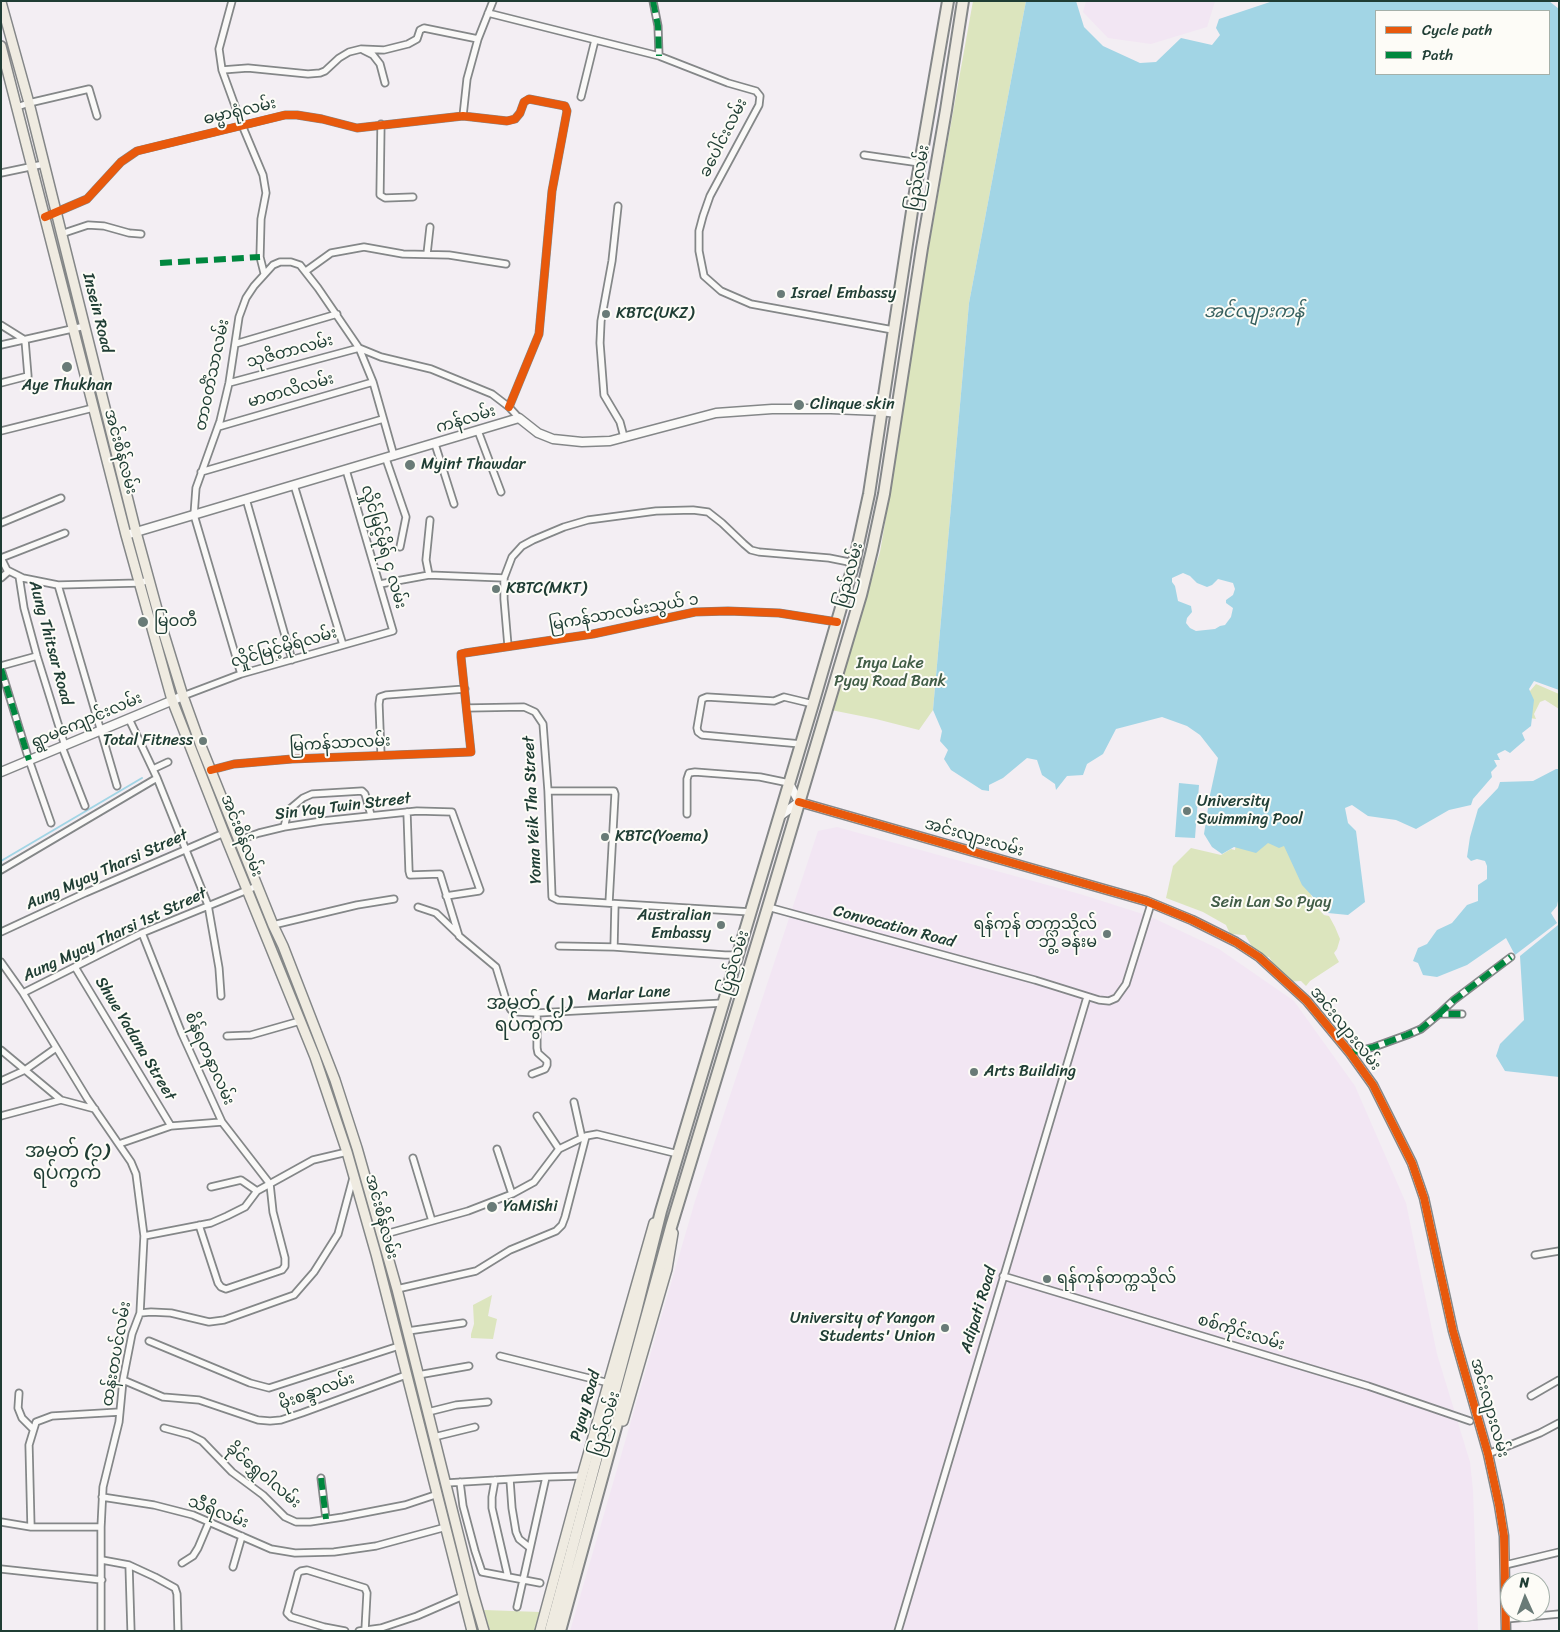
<!DOCTYPE html>
<meta charset="utf-8">
<style>
body{margin:0}
#map{position:relative;width:1560px;height:1632px;overflow:hidden;background:#f3eef3;font-family:Sriracha,sans-serif}
canvas{display:block}
.frame{position:absolute;inset:0;border:2px solid #1f3d34;pointer-events:none}
.legend{position:absolute;left:1375px;top:10px;width:175px;height:65px;box-sizing:border-box;background:#fdfcf7;border:1px solid #a4b0a9;margin:0;padding:6px 9px;list-style:none;font-size:15px;color:#1f3d34}
.legend li{display:flex;align-items:center;gap:10px;height:25px}
.legend b{width:25px;border:1px solid #a4b0a9}
.north{position:absolute;left:1500px;top:1572px;width:50px;height:50px;box-sizing:border-box;background:#fdfcf7;border:1px solid #a4b0a9;border-radius:50%;rotate:358deg;font-size:14px;font-weight:700;line-height:20px;text-align:center;color:#1f3d34}
.north::after{content:'';display:block;margin:auto;width:18px;height:22px;background:#697b77;clip-path:polygon(50% 0,100% 100%,50% 72%,0 100%)}
</style>
<div id="map">
<canvas width="1560" height="1632"></canvas>
<div class="frame"></div>
<ul class="legend">
<li><b style="height:6px;background:#e8590c"></b>Cycle path</li>
<li><b style="height:6px;background:#00873e"></b>Path</li>
</ul>
<div class="north">N</div>
</div>
<script>
const ctx = document.querySelector('canvas').getContext('2d');
ctx.lineJoin = 'round';
function paint(path, color) { ctx.fillStyle = color; ctx.fill(path, 'evenodd'); }
const poly = rows => new Path2D(rows.map(r => 'M' + r).join(''));
function stroke(path, color, width, dash) { ctx.strokeStyle = color; ctx.lineWidth = width; ctx.lineCap = dash ? 'butt' : 'round'; ctx.setLineDash(dash || []); ctx.stroke(path); }
function write(font, color, halo, rows, align = 'center') {
  ctx.font = font + ' Sriracha,"Noto Sans Myanmar",sans-serif'; ctx.lineWidth = 4; ctx.setLineDash([]); ctx.textBaseline = 'middle'; ctx.strokeStyle = halo; ctx.fillStyle = color; for (const [text, x, y, turn = 0] of rows) {
    ctx.save(); ctx.translate(x, y); ctx.rotate((+turn || 0) * Math.PI / 180); ctx.textAlign = isNaN(turn) ? turn : align; if (halo) ctx.strokeText(text, 0, 0); ctx.fillText(text, 0, 0); ctx.restore();
  }
}
const built = poly([
 [1086,1,1215,1,1207,27,1151,44,1108,38,1083,12],
 [837,827,1080,894,1149,916,1219,949,1294,1001,1355,1086,1406,1203,1437,1354,1470,1462,1473,1490,1478,1631,570,1631,695,1201,818,831]
]);
const green = poly([
 [973,1,1026,1,969,303,933,710,919,730,876,719,831,710,880,552,899,440,916,318],
 [1536,684,1559,694,1559,709,1545,700,1540,702,1534,714,1536,719,1530,718,1530,691],
 [1298,804,1307,882,1314,904,1324,915,1329,916,1335,927,1340,939,1337,949,1334,953,1339,962,1310,981,1306,986,1301,981,1286,982,1269,957,1257,955,1245,935,1230,934,1226,925,1203,912,1166,898,1173,866,1191,848,1221,855,1231,849,1235,850,1236,843],
 [492,1295,488,1316,497,1319,493,1339,471,1338,471,1334,474,1324,473,1305],
 [484,1610,540,1612,535,1631,490,1631]
]);
const water = poly([
 [1026,1,1076,1,1084,27,1103,46,1140,63,1156,62,1181,38,1212,45,1220,35,1216,28,1219,19,1273,1,1549,1,1559,9,1559,690,1534,681,1529,689,1534,700,1531,726,1522,733,1525,740,1510,753,1505,750,1497,754,1500,760,1494,760,1497,766,1491,772,1492,777,1473,799,1471,805,1449,810,1416,829,1396,820,1368,816,1352,805,1345,808,1348,823,1356,831,1365,902,1348,915,1328,913,1302,885,1284,846,1279,848,1268,843,1256,853,1234,847,1222,854,1212,847,1204,834,1210,795,1218,758,1200,735,1187,726,1162,717,1116,729,1103,754,1087,764,1083,775,1067,776,1056,790,1055,784,1042,775,1037,760,1027,758,1003,778,989,785,989,791,982,790,951,770,944,759,948,750,940,741,942,731,933,710,969,303],
 [1376,11,1549,11,1549,74,1376,74],
 [1183,573,1190,576,1197,583,1207,587,1212,585,1218,579,1233,583,1235,589,1233,595,1226,600,1226,603,1233,608,1231,617,1225,625,1220,626,1215,629,1196,631,1190,628,1186,623,1187,618,1192,612,1191,606,1178,601,1175,586,1172,582,1172,578],
 [1556,769,1559,769,1559,896,1557,906,1551,913,1557,923,1515,955,1506,938,1467,965,1437,977,1423,975,1418,963,1413,961,1418,948,1427,944,1437,930,1452,923,1467,905,1478,901,1478,885,1487,879,1487,866,1485,861,1477,859,1471,861,1467,857,1470,837,1478,809,1498,788,1500,782,1533,781],
 [1179,783,1199,785,1195,838,1175,837],
 [1558,925,1559,1077,1505,1071,1496,1056,1500,1044,1524,1020,1520,956]
]);
const stream = poly([
 [1,861,142,778]
]);
const street = poly([
 [232,1,219,49,222,70,242,125,263,175,266,193,261,219,260,257,264,273],
 [653,1,658,26,659,56],
 [488,13,659,56,728,83,756,91,760,96,759,105,710,196,703,216,699,231,699,251,704,276,721,291,751,304,893,330],
 [363,50,373,55,380,64,385,83],
 [222,70,248,68,308,74,320,73,325,71,339,58,349,52,361,49,384,50,408,44,417,39,420,30,424,28,478,39],
 [581,97,595,40],
 [17,107,29,103,89,89,97,116],
 [463,116,467,79,478,39,493,1],
 [381,124,380,195,385,198,413,197],
 [864,155,920,163],
 [1,173,44,164],
 [618,206,612,261,601,321,600,343,604,395,620,422,624,437],
 [45,217,87,199,121,162,137,151,285,115,297,115,322,119,357,128,463,116,507,121,515,119,520,113,524,102,529,99,565,106,567,111,552,191,539,334,509,407],
 [61,234,88,225,104,226,129,233,141,234],
 [427,254,430,227],
 [306,271,331,253,364,247,403,254,449,255,506,264],
 [1,325,25,340,28,376,1,383],
 [235,344,337,314],
 [1,345,85,326],
 [229,383,359,348,381,357,431,369,492,394,509,407,519,418],
 [218,427,373,382],
 [1,431,93,408],
 [478,431,501,492],
 [435,444,454,504],
 [386,459,406,517,400,547],
 [201,472,383,419],
 [294,485,343,645],
 [246,499,292,660],
 [1,523,61,498],
 [1,558,7,570,23,578,58,585,139,583,149,580],
 [1,558,65,533],
 [429,575,426,560,430,520],
 [19,576,24,608,37,656,65,746],
 [1,578,9,571],
 [380,584,429,575,504,578],
 [58,585,117,786],
 [508,646,504,599,504,578,512,557,522,546,533,540,564,527,588,520,656,511,693,510,708,512,722,523,744,544,751,550,759,552,829,558,854,563],
 [1,666,37,656],
 [1,669,29,760,51,823],
 [241,674,194,515,196,488,220,421,229,383,239,317,246,298,254,286,273,265,280,262,291,262,300,265,318,288,359,348,373,382,394,456],
 [183,696,241,674,393,631,346,470],
 [467,708,524,707,535,712,543,724,548,791,552,897,558,900,751,912],
 [129,719,157,778,208,905,219,968,221,996],
 [801,744,702,735,698,732,697,728,702,699,707,697,774,701,784,697,813,704],
 [62,747,85,806],
 [381,755,379,704,380,697,386,695,465,689],
 [153,769,168,762],
 [211,770,234,764,292,759,471,752,461,657,461,654,465,653,593,634,695,612,728,611,779,613,837,622],
 [548,791,614,791,615,794,609,903],
 [407,812,409,871,410,875,440,874,459,936,496,967,507,1003,511,1010,518,1012,537,1013,723,1003],
 [687,814,687,779,689,773,695,772,760,777,789,783],
 [284,827,288,812,291,808,303,798,312,794,362,791,365,794,371,815],
 [239,840,259,833,284,827,322,821,417,811,452,812,480,890,479,891,446,896],
 [1,870,157,778],
 [418,907,436,913,458,934],
 [768,907,1035,980,1099,1000,1109,1001,1116,998,1126,984,1151,904],
 [273,925,357,905,394,899],
 [1,932,85,893,224,833],
 [142,933,182,1034,222,1122,270,1184],
 [559,946,614,947,725,955,738,955],
 [614,947,615,904],
 [1,962,23,993,87,1098,131,1162,136,1174,144,1236,140,1313,132,1334,123,1380,119,1422,103,1487,101,1527,101,1631],
 [75,967,171,1126],
 [23,993,142,933,257,886],
 [1439,1014,1454,1000,1511,957],
 [227,1036,251,1035,300,1021],
 [1,1050,61,1100,95,1109],
 [1350,1053,1374,1047,1407,1035,1421,1029,1439,1014,1462,1014],
 [532,1074,545,1069,547,1065,547,1061,538,1053,537,1048,537,1013],
 [1,1081,25,1070,56,1048],
 [574,1102,582,1138],
 [1,1116,61,1100],
 [537,1116,559,1149],
 [119,1144,171,1126,222,1122],
 [497,1149,512,1194],
 [413,1158,432,1221],
 [211,1187,241,1180,257,1191],
 [199,1225,218,1283,221,1287,226,1289,282,1270,285,1266,285,1258,273,1212,270,1184],
 [382,1235,468,1211,512,1194,534,1182,559,1149,586,1136,597,1134,678,1154],
 [144,1236,211,1223,227,1216,245,1207,257,1191,313,1160,347,1152],
 [1535,1255,1559,1251],
 [1003,1276,1368,1386,1470,1421],
 [397,1289,476,1271,510,1250,556,1231,562,1225,565,1217,586,1136],
 [140,1313,151,1312,171,1313,209,1322,224,1320,294,1295,314,1272,338,1234,353,1178],
 [408,1331,463,1323],
 [149,1341,250,1383,269,1388,399,1346],
 [500,1356,609,1383],
 [418,1375,469,1366],
 [123,1380,163,1397,199,1400,258,1420,270,1421,281,1420,302,1413,406,1375],
 [19,1393,18,1408,22,1418,33,1429],
 [1531,1396,1559,1380],
 [428,1412,456,1405,488,1402],
 [164,1428,190,1435,202,1441,232,1472,263,1495,285,1517,296,1522,310,1522,343,1517,405,1505,438,1494],
 [434,1437,475,1427],
 [1488,1454,1540,1433,1559,1423],
 [321,1478,326,1519],
 [495,1480,492,1497,492,1508,508,1577],
 [510,1480,512,1508,516,1532,519,1539,529,1547],
 [460,1482,463,1506,475,1551,482,1572,540,1583],
 [446,1483,546,1477],
 [102,1497,154,1505,193,1515,271,1549,295,1553,334,1552,376,1546,446,1527],
 [1,1522,31,1527,101,1527],
 [31,1527,29,1445,36,1422,52,1416,120,1412],
 [102,1560,129,1565,155,1577,175,1588,177,1594,178,1631],
 [182,1563,193,1556,198,1548,209,1522],
 [129,1565,131,1631],
 [1505,1565,1559,1552],
 [233,1567,242,1536],
 [1,1569,102,1580],
 [517,1607,546,1477,582,1476],
 [1506,1619,1559,1614],
 [345,1631,324,1627,291,1617,287,1613,298,1573,301,1571,307,1570,365,1588,367,1593,365,1630],
 [359,1631,381,1628,417,1616,463,1596],
 [898,1631,1087,997]
]);
const secondary = poly([
 [126,535,519,418,538,433,553,439,582,442,610,441,716,413,772,409,831,409,881,411,896,413],
 [1,772,183,696],
 [789,783,799,802],
 [799,802,1146,901,1192,920,1236,942,1259,957,1307,1001,1350,1053,1373,1085,1412,1163,1424,1198,1453,1331,1488,1454,1499,1505,1504,1536,1506,1631],
 [780,816,799,802]
]);
const primary = poly([
 [1,2,29,103,136,532,163,631,183,696,201,746,273,925,283,946,335,1080,357,1148,397,1289,473,1593,484,1631],
 [1,46,126,535,172,700,224,833,315,1057,347,1152,376,1254,472,1631],
 [623,1421,667,1269,673,1233],
 [540,1631,582,1476,654,1223]
]);
const highway = poly([
 [550,1631,636,1311,661,1211,813,704,854,563,869,494,914,198,948,1],
 [560,1631,671,1227,768,907,861,595,872,550,884,494,922,248,946,110,963,1]
]);
const quiet = poly([
 [653,1,658,26,659,56],
 [160,263,260,257],
 [1,669,29,760],
 [1439,1014,1454,1000,1511,957],
 [1350,1053,1374,1047,1407,1035,1421,1029,1439,1014,1462,1014],
 [321,1478,326,1519]
]);
const cycleway = poly([
 [45,217,87,199,121,162,137,151,285,115,297,115,322,119,357,128,463,116,507,121,515,119,520,113,524,102,529,99,565,106,567,111,552,191,539,334,509,407],
 [211,770,234,764,292,759,471,752,461,657,461,654,465,653,593,634,695,612,728,611,779,613,837,622],
 [799,802,1146,901,1192,920,1236,942,1259,957,1307,1001,1350,1053,1373,1085,1412,1163,1424,1198,1453,1331,1488,1454,1499,1505,1504,1536,1506,1631]
]);
const markers = [
 [781,294,5,"#697b77"],
 [606,314,5,"#697b77"],
 [67,367,6,"#697b77"],
 [799,405,6,"#697b77"],
 [410,465,6,"#697b77"],
 [496,589,5,"#697b77"],
 [143,622,6,"#697b77"],
 [203,741,5,"#697b77"],
 [1187,811,5,"#697b77"],
 [605,837,5,"#697b77"],
 [721,925,5,"#697b77"],
 [1107,934,5,"#697b77"],
 [974,1072,5,"#697b77"],
 [492,1207,6,"#697b77"],
 [1047,1279,5,"#697b77"],
 [945,1328,5,"#697b77"]
];
const streetNames = [
 ["ဓမ္မာရုံလမ်း",240,112,-13],
 ["ခပေါင်းလမ်း",724,138,-63],
 ["ပြည်လမ်း",919,178,-80],
 ["Insein Road",97,313,76],
 ["သုဇိတာလမ်း",290,352,-15],
 ["တာဝတိံသာလမ်း",213,375,-78],
 ["မာတလိလမ်း",291,391,-16],
 ["ကန်လမ်း",466,420,-17],
 ["အင်းစိန်လမ်း",120,452,75],
 ["လှိုင်မြင့်မိုရ် ၄ လမ်း",383,547,74],
 ["ပြည်လမ်း",850,575,-75],
 ["မြကန်သာလမ်းသွယ် ၁",624,613,-10],
 ["Aung Thitsar Road",50,643,75],
 ["လှိုင်မြင့်မိုရ်လမ်း",284,648,-16],
 ["ရွာမကျောင်းလမ်း",87,721,-23],
 ["မြကန်သာလမ်း",340,744,-3],
 ["Sin Yay Twin Street",343,807,-7],
 ["Yoma Yeik Tha Street",533,810,-93],
 ["အင်းစိန်လမ်း",241,836,68],
 ["အင်းလျားလမ်း",974,838,16],
 ["Aung Myay Tharsi Street",107,870,-24],
 ["Convocation Road",894,927,15],
 ["Aung Myay Tharsi 1st Street",115,935,-25],
 ["ပြည်လမ်း",735,963,-73],
 ["Marlar Lane",629,994,-3],
 ["အင်းလျားလမ်း",1345,1029,51],
 ["Shwe Yadana Street",135,1039,59],
 ["စိန်ရတနာလမ်း",209,1059,66],
 ["အင်းစိန်လမ်း",381,1217,75],
 ["Adipati Road",979,1310,-73],
 ["စစ်ကိုင်းလမ်း",1241,1333,17],
 ["ထန်းတပင်လမ်း",117,1354,-80],
 ["မိုးစန္ဒာလမ်း",317,1392,-20],
 ["Pyay Road",586,1406,-74],
 ["အင်းလျားလမ်း",1489,1408,74],
 ["ပြည်လမ်း",606,1424,-73],
 ["ခိုင်ရွှေဝါလမ်း",263,1476,40],
 ["သီရိလမ်း",218,1513,21]
];
const poiNames = [
 ["Israel Embassy",791,294],
 ["KBTC(UKZ)",616,314],
 ["Aye Thukhan",67,386,"center"],
 ["Clinque skin",810,405],
 ["Myint Thawdar",421,465],
 ["KBTC(MKT)",506,589],
 ["မြဝတီ",154,622],
 ["Total Fitness",193,741,"right"],
 ["University",1197,802],
 ["Swimming Pool",1197,820],
 ["KBTC(Yoema)",615,837],
 ["Australian",711,916,"right"],
 ["Embassy",711,934,"right"],
 ["ရန်ကုန် တက္ကသိုလ်",1097,925,"right"],
 ["ဘွဲ့ ခန်းမ",1097,943,"right"],
 ["Arts Building",984,1072],
 ["YaMiShi",503,1207],
 ["ရန်ကုန်တက္ကသိုလ်",1057,1279],
 ["University of Yangon",935,1319,"right"],
 ["Students' Union",935,1337,"right"]
];
const parkNames = [
 ["Inya Lake",890,664],
 ["Pyay Road Bank",890,682],
 ["Sein Lan So Pyay",1271,903]
];
const waterNames = [
 ["အင်လျားကန်",1254,312]
];
const quarterNames = [
 ["အမှတ် (၂)",529,1004],
 ["ရပ်ကွက်",529,1026],
 ["အမှတ် (၁)",67,1152],
 ["ရပ်ကွက်",67,1174]
];
paint(built, '#f2e6f3');
paint(green, '#dce5be');
paint(water, '#a2d5e5');
stroke(stream, '#a2d5e5', 2);
stroke(street, '#848788', 9);
stroke(secondary, '#848788', 11);
stroke(primary, '#848788', 12);
stroke(highway, '#848788', 14);
stroke(street, '#faf9f8', 5.5);
stroke(secondary, '#faf9f8', 8);
stroke(primary, '#efebe1', 9);
stroke(highway, '#efebe1', 10);
stroke(quiet, '#00873e', 6, [12, 6]);
stroke(cycleway, '#e8590c', 8);
for (const [x, y, r, color] of markers) { const dot = new Path2D(); dot.arc(x, y, r, 0, 2 * Math.PI); ctx.fillStyle = color; ctx.fill(dot); stroke(dot, '#fdfcf7', 2); }
write('16px', '#1f3d34', '#fdfcf7', streetNames);
write('16px', '#1f3d34', '#fdfcf7', poiNames, 'left');
write('16px', '#415d47', '#fdfcf7', parkNames);
write('italic 18px', '#37605f', '#fdfcf7', waterNames);
write('19px', '#1f3d34', '#fdfcf7', quarterNames);
</script>
